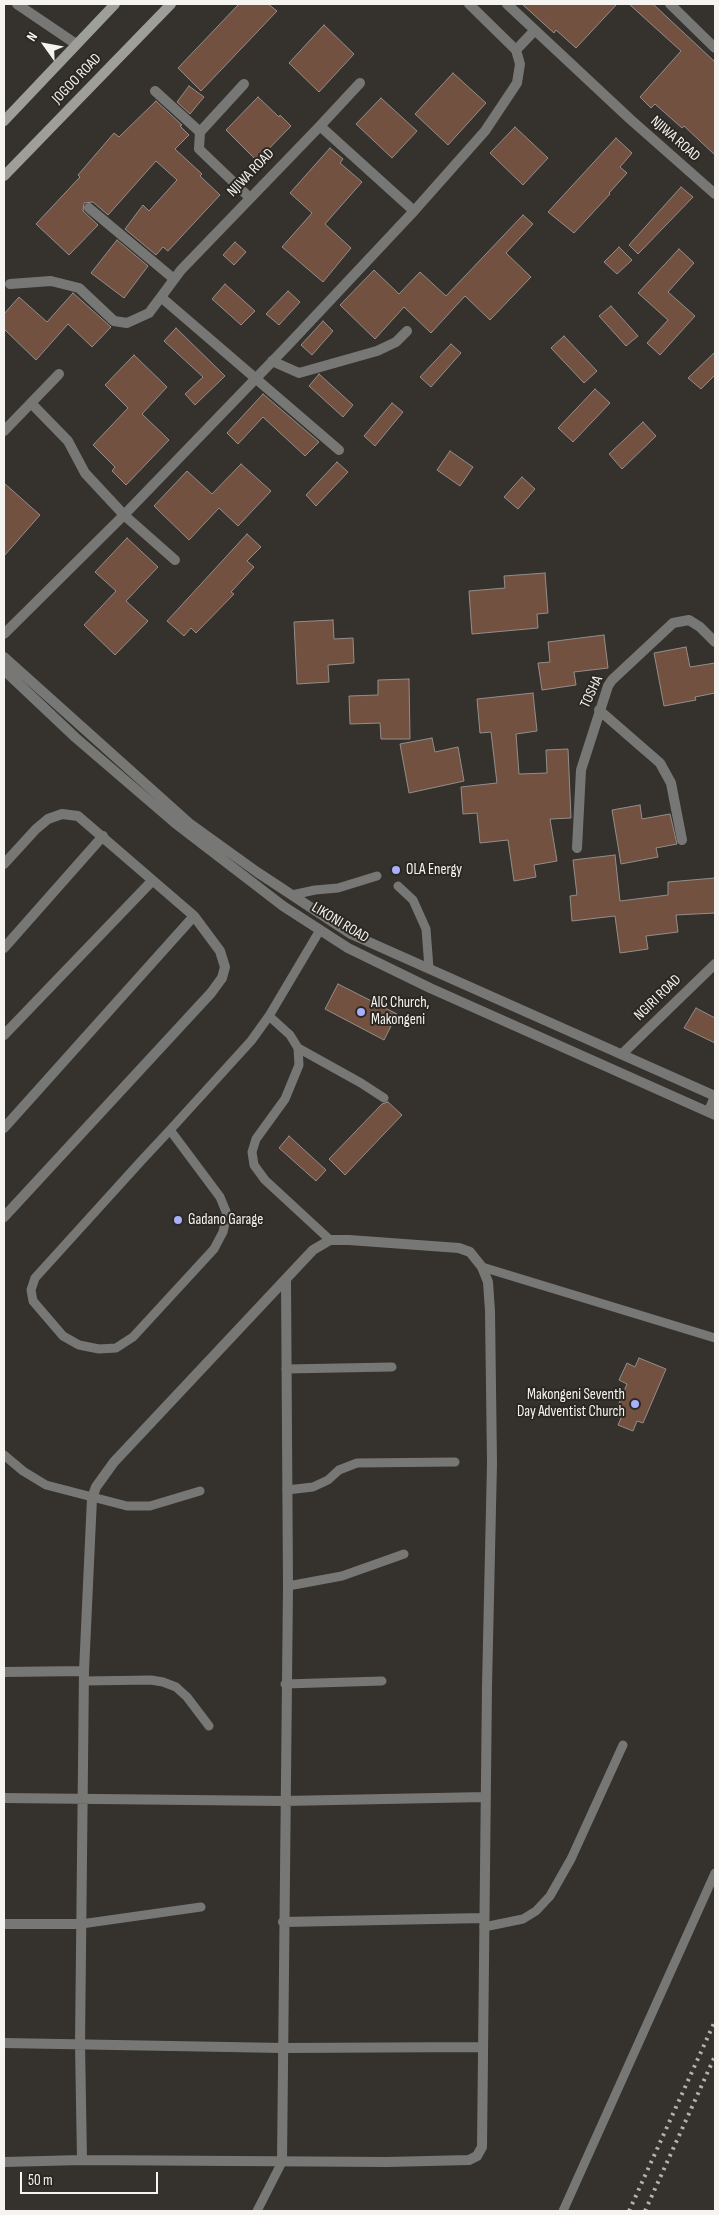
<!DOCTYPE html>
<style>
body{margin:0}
#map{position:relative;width:719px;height:2215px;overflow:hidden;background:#35322d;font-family:"Sofia Sans Condensed",sans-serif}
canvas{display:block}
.frame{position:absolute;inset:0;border:5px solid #f6f4f1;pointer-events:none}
.north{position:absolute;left:20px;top:20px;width:50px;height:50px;-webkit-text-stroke:4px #2b2823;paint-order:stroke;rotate:302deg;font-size:14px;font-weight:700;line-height:20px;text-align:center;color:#f6f4f1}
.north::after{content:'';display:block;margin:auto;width:18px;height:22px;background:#f6f4f1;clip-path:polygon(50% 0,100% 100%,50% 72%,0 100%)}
.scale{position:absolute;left:20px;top:2172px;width:138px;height:22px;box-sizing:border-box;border:2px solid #f6f4f1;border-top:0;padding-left:6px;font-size:15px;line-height:18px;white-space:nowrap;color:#f6f4f1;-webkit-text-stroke:4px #2b2823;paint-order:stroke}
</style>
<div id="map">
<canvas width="719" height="2215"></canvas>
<div class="frame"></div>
<div class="north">N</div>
<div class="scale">50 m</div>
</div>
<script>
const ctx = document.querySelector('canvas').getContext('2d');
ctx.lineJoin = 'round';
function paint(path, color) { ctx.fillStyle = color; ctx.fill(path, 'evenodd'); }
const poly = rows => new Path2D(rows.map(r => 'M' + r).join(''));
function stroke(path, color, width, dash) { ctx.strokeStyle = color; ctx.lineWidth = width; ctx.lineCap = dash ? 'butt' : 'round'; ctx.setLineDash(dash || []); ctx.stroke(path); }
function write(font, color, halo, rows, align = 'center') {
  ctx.font = font + ' "Sofia Sans Condensed",sans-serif'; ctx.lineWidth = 4; ctx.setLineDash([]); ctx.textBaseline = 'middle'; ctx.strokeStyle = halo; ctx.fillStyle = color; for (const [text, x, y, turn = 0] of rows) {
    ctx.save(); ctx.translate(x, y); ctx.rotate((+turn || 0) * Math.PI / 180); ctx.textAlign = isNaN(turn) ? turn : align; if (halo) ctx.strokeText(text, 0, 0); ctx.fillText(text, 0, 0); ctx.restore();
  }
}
const building = poly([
 [239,4,268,4,277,11,201,91,178,68,239,4],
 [522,4,617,4,576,48,556,30,554,33,522,4],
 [629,4,653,4,715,62,715,155,684,126,682,128,655,104,651,108,640,97,681,51,629,4],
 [324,25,354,54,319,92,289,63,324,25],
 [453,73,486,103,448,145,415,114,453,73],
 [189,86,204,97,190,114,177,102,189,86],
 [258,97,279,117,280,115,291,126,257,161,226,130,258,97],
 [381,98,417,131,392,158,356,124,381,98],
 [156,101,182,125,180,126,189,135,175,149,202,174,200,176,220,195,168,251,163,247,156,255,125,229,143,205,149,211,177,180,156,161,108,215,93,202,84,203,83,211,98,225,69,255,36,224,80,177,78,175,114,133,119,137,156,101],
 [515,127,548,158,523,185,490,153,515,127],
 [616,138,632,153,620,167,627,173,609,193,610,194,574,233,548,212,616,138],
 [330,148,343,159,340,163,362,182,325,224,351,248,323,282,282,247,312,213,290,193,330,148],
 [681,187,693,197,638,254,629,245,681,187],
 [523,215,533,224,506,253,531,277,490,320,465,296,431,333,404,307,375,339,340,305,374,270,399,294,420,272,446,296,523,215],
 [117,240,148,266,124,298,91,273,117,240],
 [235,242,246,252,234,265,223,255,235,242],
 [619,247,632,260,617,274,604,262,619,247],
 [679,249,694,263,668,292,695,316,660,355,647,343,668,320,638,293,679,249],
 [225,284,255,311,241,325,212,299,225,284],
 [288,291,300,302,279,325,266,314,288,291],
 [73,293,111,327,92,347,68,324,36,360,4,329,4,314,19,297,47,322,73,293],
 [611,306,638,336,626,346,599,316,611,306],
 [323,321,333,331,312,355,301,345,323,321],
 [176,328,225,376,195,405,185,394,203,377,164,341,176,328],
 [564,336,597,371,584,383,551,348,564,336],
 [451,344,461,353,431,387,420,377,451,344],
 [715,352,715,375,701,389,688,378,715,352],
 [134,355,167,387,142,414,169,440,126,485,112,471,115,467,93,445,128,408,105,385,134,355],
 [319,374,353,405,343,417,309,386,319,374],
 [595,389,610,403,573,442,558,428,595,389],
 [263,394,319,442,305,456,263,417,238,444,227,433,263,394],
 [392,403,403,412,375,446,364,436,392,403],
 [643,422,656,436,622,469,609,454,643,422],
 [450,451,473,467,460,486,437,470,450,451],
 [337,462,348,472,316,506,306,495,337,462],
 [241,464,271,491,238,526,219,508,189,540,154,506,187,471,212,494,241,464],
 [522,477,535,489,518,509,504,497,522,477],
 [4,483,40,515,4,556,4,483],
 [247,534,261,547,247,561,254,567,231,592,234,594,196,633,191,628,184,636,167,621,247,534],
 [127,538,158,567,126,601,148,621,115,655,84,625,116,591,95,572,127,538],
 [545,573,548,613,537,614,538,628,472,634,469,591,505,588,504,576,545,573],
 [333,620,334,639,353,638,354,663,328,665,329,682,297,684,294,622,333,620],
 [604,635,608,668,574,672,576,685,542,690,538,663,550,662,548,642,604,635],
 [686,647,690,667,715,663,715,693,695,697,696,700,664,706,654,653,686,647],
 [409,679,410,739,381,739,380,723,350,724,349,696,378,695,378,680,409,679],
 [533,693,537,731,516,734,519,774,547,773,546,750,568,749,571,818,550,819,557,861,534,865,536,877,514,881,508,840,480,843,477,813,463,814,461,787,497,783,491,732,480,733,477,699,533,693],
 [432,738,435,752,458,747,464,781,409,793,400,744,432,738],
 [640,805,642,819,670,814,677,844,656,848,658,857,621,864,612,810,640,805],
 [615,855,620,901,668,895,668,882,715,878,715,913,676,915,678,932,646,936,648,949,620,953,615,916,572,921,570,896,577,895,573,860,615,855],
 [338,984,397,1014,384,1040,325,1009,338,984],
 [696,1008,715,1018,715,1043,684,1028,696,1008],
 [388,1102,402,1115,345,1175,329,1159,382,1104,388,1102],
 [289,1136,326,1170,316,1181,279,1148,289,1136],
 [639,1358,666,1369,643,1423,637,1421,633,1431,618,1425,621,1418,614,1415,627,1384,619,1380,627,1363,635,1367,639,1358]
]);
const service = poly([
 [398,886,413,900,426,929,429,968],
 [292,895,315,890,338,888,377,876],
 [269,1016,290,1035,298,1048,299,1065,285,1099,256,1139,252,1152,254,1165,265,1180,330,1240],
 [298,1048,361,1083,384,1098],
 [708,1112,715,1095],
 [170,1130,220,1197,227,1214,223,1232,214,1249,133,1337,116,1348,99,1349,79,1345,63,1336,33,1301,31,1290,35,1278,142,1160,170,1130,251,1041,269,1016,320,930],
 [482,1267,715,1338],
 [286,1369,392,1367],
 [4,1455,23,1471,46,1485,127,1506,150,1506,200,1491],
 [287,1490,313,1487,328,1480,339,1470,357,1463,455,1462],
 [288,1586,342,1576,404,1554],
 [84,1681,151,1680,163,1682,176,1687,187,1697,209,1726],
 [285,1684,382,1681],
 [81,1924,201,1907],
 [484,1927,523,1919,536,1911,550,1896,571,1859,623,1745],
 [257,2211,282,2162],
 [563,2211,715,1873]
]);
const minor = poly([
 [17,4,76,44],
 [507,4,630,119,715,194],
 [670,4,715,48],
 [516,50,535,30],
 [244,84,200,132,199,149,249,197],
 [155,91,200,132],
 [320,126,360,83],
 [89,208,174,279],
 [10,284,51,281,79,288,114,321,127,323,149,313,181,270,320,126,414,211],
 [162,298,339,450],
 [272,361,299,373,377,351,396,342,407,331],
 [31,403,68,441,85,473,124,515,175,560],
 [4,431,59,374],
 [4,634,124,515,290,343,414,211,485,131,517,83,520,64,516,50,469,4],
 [599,710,660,763,671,783,682,840],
 [577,848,581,770,608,686,612,680,673,623,689,620,700,627,715,642],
 [4,864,36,829,48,819,62,814,78,816,194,916,220,951,225,967,222,978,211,993,4,1217],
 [4,948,103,836],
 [4,1035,152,881],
 [622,1054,715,964],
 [4,1128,194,916],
 [4,1672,84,1671],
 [4,1798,284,1801,486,1797],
 [283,1922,484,1918],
 [4,1924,81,1924],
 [4,2043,283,2048,482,2047],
 [4,2162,82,2160,387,2162,469,2160,477,2156,482,2147,487,1686,492,1463,490,1311,488,1282,482,1267,470,1252,459,1248,349,1240,330,1240,313,1250,114,1462,96,1487,92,1498,84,1671,80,2044,82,2160],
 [282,2162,288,1586,286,1280]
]);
const tertiary = poly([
 [4,657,189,823,257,872,351,934,715,1096],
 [4,670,76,738,175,823,283,906,348,948,430,988,715,1115]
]);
const secondary = poly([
 [4,121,115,4],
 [4,176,171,4]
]);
const rail = poly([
 [629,2211,715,2021],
 [645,2211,715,2056]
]);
const markers = [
 [396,870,5,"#a8b0fc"],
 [361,1012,5,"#a8b0fc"],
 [178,1220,5,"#a8b0fc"],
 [635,1404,5,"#a8b0fc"]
];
const streetNames = [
 ["JOGOO ROAD",77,79,-46],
 ["NJIWA ROAD",675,139,41],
 ["NJIWA ROAD",251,173,-46],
 ["TOSHA",592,692,-65],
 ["LIKONI ROAD",340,923,31],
 ["NGIRI ROAD",658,998,-44]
];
const poiNames = [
 ["OLA Energy",406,870],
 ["AIC Church,",371,1003],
 ["Makongeni",371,1020],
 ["Gadano Garage",188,1220],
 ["Makongeni Seventh",625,1395,"right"],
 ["Day Adventist Church",625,1412,"right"]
];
paint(building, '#735141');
stroke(building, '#948d8a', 1);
stroke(service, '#777875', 9);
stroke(minor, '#777875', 10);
stroke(tertiary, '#777875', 10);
stroke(secondary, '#9e9f9a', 10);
stroke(rail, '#b4b1ae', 4, [2.5, 5]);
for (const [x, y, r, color] of markers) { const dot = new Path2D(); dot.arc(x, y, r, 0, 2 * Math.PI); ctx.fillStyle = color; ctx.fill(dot); stroke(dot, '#2b2823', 2); }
write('15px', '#f6f4f1', '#2b2823', streetNames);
write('15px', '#f6f4f1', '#2b2823', poiNames, 'left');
</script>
